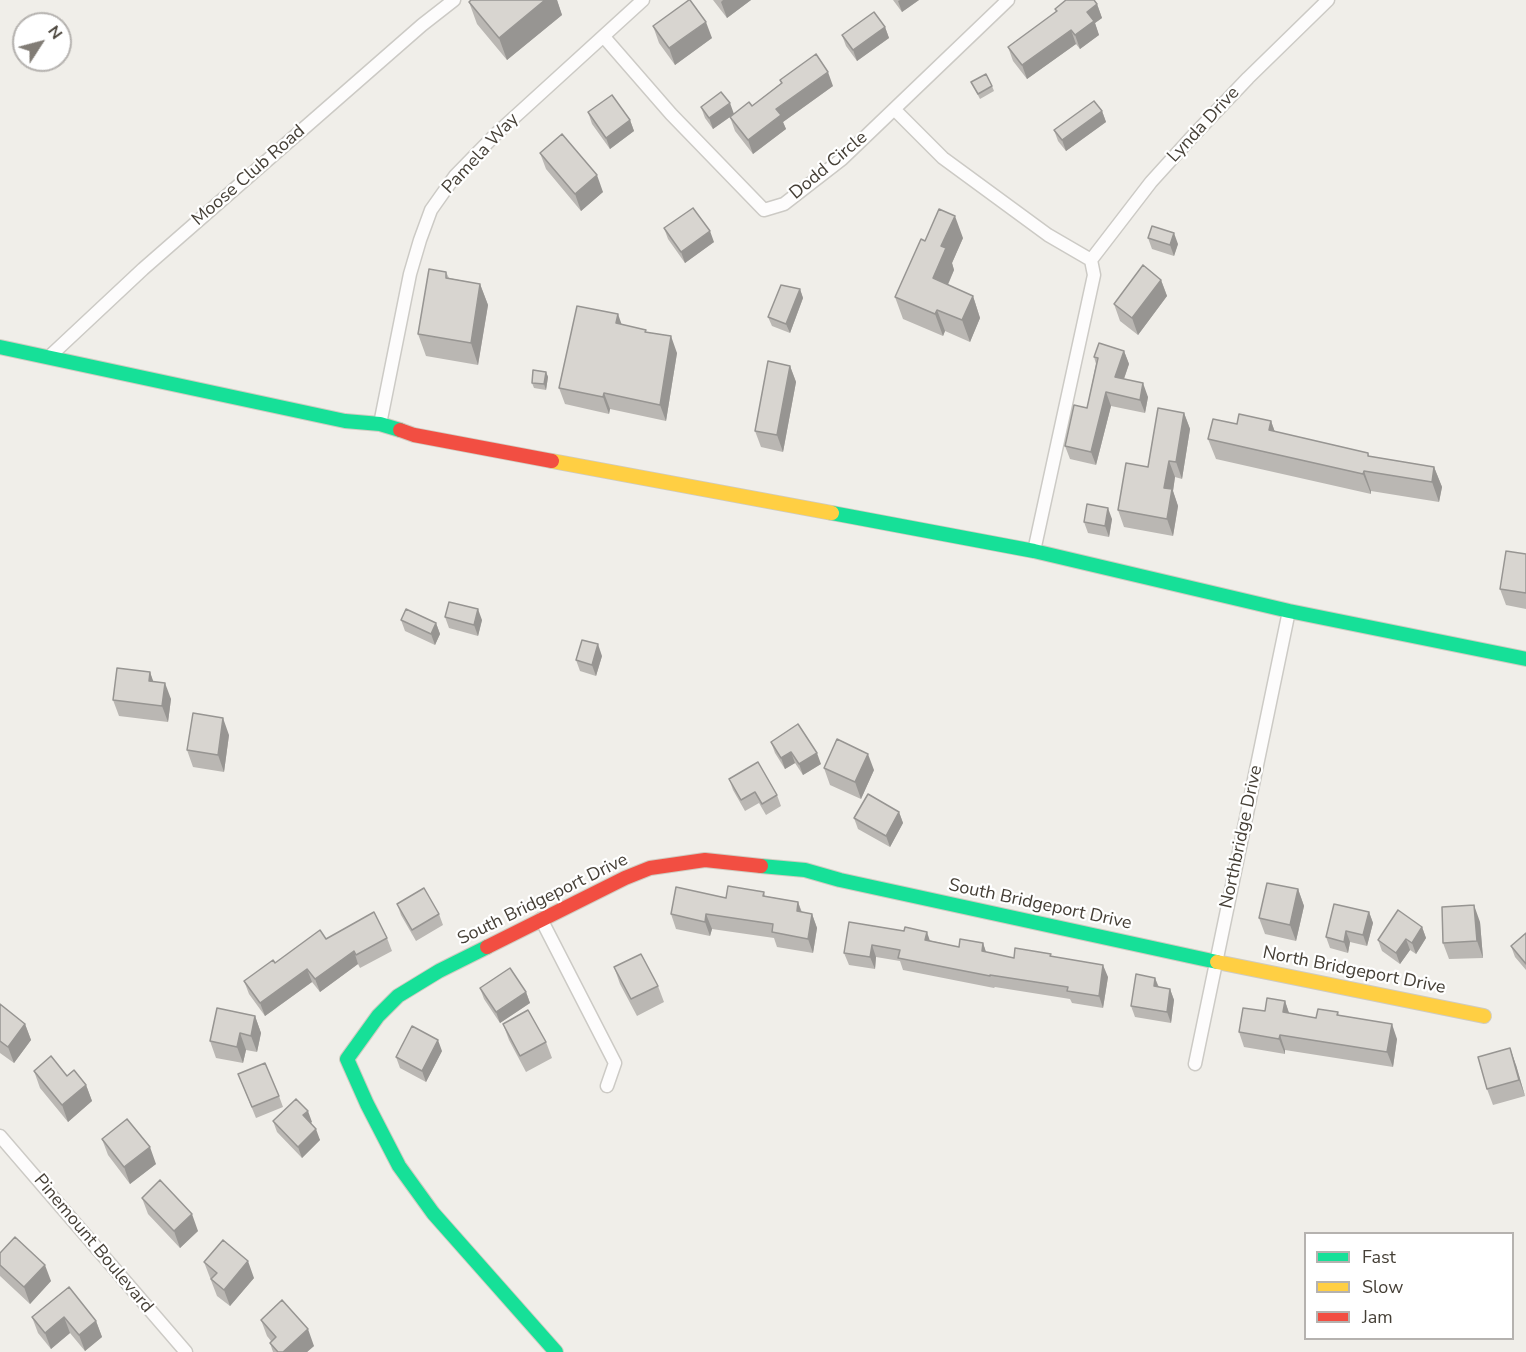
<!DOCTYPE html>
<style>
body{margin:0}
#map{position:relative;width:1526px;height:1352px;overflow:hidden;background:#f0eee9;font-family:"Nunito Sans",sans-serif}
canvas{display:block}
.legend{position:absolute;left:1304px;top:1232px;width:210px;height:108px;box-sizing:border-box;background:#fff;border:2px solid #b5b2af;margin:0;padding:8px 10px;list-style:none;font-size:18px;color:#453f36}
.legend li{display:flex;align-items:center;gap:12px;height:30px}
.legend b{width:30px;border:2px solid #b5b2af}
.north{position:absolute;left:12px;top:12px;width:60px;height:60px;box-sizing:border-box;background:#fff;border:2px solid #b5b2af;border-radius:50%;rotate:54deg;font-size:16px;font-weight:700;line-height:24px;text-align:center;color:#453f36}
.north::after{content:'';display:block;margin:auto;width:21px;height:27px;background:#817c75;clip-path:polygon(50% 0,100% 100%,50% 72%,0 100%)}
</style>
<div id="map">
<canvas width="1526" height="1352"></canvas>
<ul class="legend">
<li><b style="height:8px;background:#16e098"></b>Fast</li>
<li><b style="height:8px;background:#ffcf43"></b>Slow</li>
<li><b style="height:8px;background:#f24e42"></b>Jam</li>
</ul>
<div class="north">N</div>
</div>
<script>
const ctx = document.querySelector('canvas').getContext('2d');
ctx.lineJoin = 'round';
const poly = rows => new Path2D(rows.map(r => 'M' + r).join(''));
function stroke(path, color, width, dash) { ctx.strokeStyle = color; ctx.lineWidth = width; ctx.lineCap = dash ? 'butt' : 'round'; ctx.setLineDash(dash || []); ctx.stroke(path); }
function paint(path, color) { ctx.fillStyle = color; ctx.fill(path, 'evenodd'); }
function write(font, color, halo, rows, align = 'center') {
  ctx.font = font + ' "Nunito Sans",sans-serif'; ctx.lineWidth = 4.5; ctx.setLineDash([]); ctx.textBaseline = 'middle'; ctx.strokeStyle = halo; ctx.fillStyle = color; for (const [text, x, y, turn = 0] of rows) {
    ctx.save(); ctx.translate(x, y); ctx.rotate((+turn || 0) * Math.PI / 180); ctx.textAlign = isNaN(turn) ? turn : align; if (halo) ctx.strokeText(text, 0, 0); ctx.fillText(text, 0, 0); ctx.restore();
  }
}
const street = poly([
 [604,37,671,114,764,210,784,204,842,159,1008,0],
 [895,110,943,158,1048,235,1091,260],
 [49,357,143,269,422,25,454,0],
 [380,424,410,274,420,240,431,210,455,176,496,134,643,0],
 [1034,551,1094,275,1091,260,1151,182,1190,139,1248,78,1328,0],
 [541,919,615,1063,607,1086],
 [1195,1064,1289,611],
 [0,1136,186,1352]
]);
const fast = poly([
 [0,347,345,421,380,424,400,430],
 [832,513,1034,551,1289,611,1526,659],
 [761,866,805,870,840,880,1217,962],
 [487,947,439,971,398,996,378,1016,347,1059,367,1104,399,1166,433,1213,556,1352]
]);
const slow = poly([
 [552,461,832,513],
 [1217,962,1484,1016]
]);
const jam = poly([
 [400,430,414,435,552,461],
 [487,947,625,878,650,868,705,860,761,866]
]);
const wall = poly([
 [471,0,557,0,562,15,507,60,477,24,469,2],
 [713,0,751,0,727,18],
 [893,0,919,0,902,12],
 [1097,4,1102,18,1095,23,1099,35,1080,49,1076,44,1027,79,1013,61,1008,47,1056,12,1055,9],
 [653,26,712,38,675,65,659,43],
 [885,27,889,38,857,61,846,46,842,35],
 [780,80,833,86,783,122,786,129,753,154,735,131,730,117,713,129,705,118,701,107,734,114,752,106,781,83],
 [971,82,992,86,994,91,980,99],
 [1102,111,1106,122,1066,151,1058,141,1054,130],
 [588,112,630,120,634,131,610,149,592,124],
 [540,153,603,192,581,211,546,169],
 [664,228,714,242,685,263,668,239],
 [963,238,952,263,954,270,948,285,973,296,980,318,970,342,945,331,943,336,903,319,895,297,925,241],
 [1148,238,1178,244,1174,256,1152,249],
 [446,272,449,278,480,284,488,305,478,365,426,356,418,334],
 [1161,280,1167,296,1138,335,1120,321,1114,304],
 [800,289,803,298,790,333,772,326,768,317],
 [622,325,646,330,646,332,677,353,666,421,610,409,609,414,565,404,559,388],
 [1124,351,1129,364,1124,379,1148,397,1145,413,1111,406,1096,465,1070,459,1065,446,1087,408,1096,364,1094,357],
 [790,366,796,382,783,452,761,447,755,431],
 [546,372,548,377,546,390,534,388,532,383],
 [1184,413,1190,429,1182,479,1175,477,1173,491,1178,506,1173,536,1124,527,1118,510],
 [1271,421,1275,432,1368,453,1369,456,1434,467,1442,487,1439,502,1371,491,1371,494,1216,459,1208,439,1237,424],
 [1112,519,1109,537,1088,533,1084,522],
 [1526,554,1526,609,1506,605,1500,589],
 [445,617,482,620,478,636,449,628],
 [401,620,436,623,440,634,435,645,405,631],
 [602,656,596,676,580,671,576,660],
 [150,672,153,682,171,699,168,722,119,716,113,700],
 [229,735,224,772,193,767,187,750],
 [771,742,821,764,803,775,795,763,785,769,775,753],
 [824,768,874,770,861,799,830,785],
 [729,779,777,795,781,806,766,815,759,803,745,811,733,790],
 [899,812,903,823,890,847,858,829,854,818],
 [1298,889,1304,906,1296,941,1265,934,1259,918],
 [764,892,765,896,798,902,802,912,812,914,817,928,813,953,777,947,774,938,712,929,710,936,676,929,671,914,726,898],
 [397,904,439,914,443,925,416,941,401,915],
 [1369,912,1373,923,1367,946,1350,942,1348,953,1330,948,1326,937],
 [849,922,959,947,983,943,986,952,1014,958,1052,956,1108,977,1103,1008,1072,1003,1070,999,995,987,994,988,903,970,900,961,876,957,875,969,849,965,844,953],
 [1480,922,1483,958,1449,959,1443,943],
 [1422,927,1426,938,1416,954,1410,950,1400,964,1382,951,1378,940],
 [1526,933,1526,970,1515,957,1511,946],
 [387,938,392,951,360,968,358,964,320,992,312,982,265,1016,249,994,244,981,326,939],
 [614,967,658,986,664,1002,637,1016,620,984],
 [1155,978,1159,987,1170,989,1174,1000,1171,1023,1135,1017,1131,1006],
 [480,988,526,992,530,1003,500,1023,484,999],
 [1285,1001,1289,1013,1316,1018,1338,1012,1339,1016,1397,1039,1393,1067,1285,1050,1285,1054,1244,1047,1239,1032,1265,1011],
 [0,1004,25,1024,31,1040,14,1063,0,1053],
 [255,1016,261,1033,257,1052,246,1050,243,1063,216,1058,210,1041],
 [503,1024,546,1042,552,1058,526,1072,509,1040],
 [442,1051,426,1082,400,1068,396,1057],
 [1516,1065,1525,1096,1493,1105,1487,1089],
 [34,1071,67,1076,86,1085,92,1101,68,1122,40,1088],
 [238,1074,279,1096,283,1107,256,1118],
 [273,1121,312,1122,310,1123,320,1140,302,1158,277,1132],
 [102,1139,156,1164,130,1184,108,1155],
 [142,1198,198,1231,180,1248,148,1214],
 [0,1253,51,1281,30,1304,0,1276],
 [204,1262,254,1278,230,1306,217,1296],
 [69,1287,96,1321,102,1337,85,1351,70,1333,51,1349,38,1333,32,1317],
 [261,1320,314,1346,307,1352,273,1352,270,1343,271,1341,267,1336]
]);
const shadedWall = poly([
 [545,0,557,0,562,15,507,60,499,38],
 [723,0,751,0,727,18,721,2],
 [900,0,919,0,902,12,898,1],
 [1097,4,1102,18,1095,23,1099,35,1080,49,1075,35,1087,12],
 [706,22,712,38,675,65,669,48],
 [885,27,889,38,857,61,853,50],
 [1071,30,1076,44,1027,79,1022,65],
 [828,72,833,86,783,122,786,129,753,154,748,140,776,109],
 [730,103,734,114,713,129,709,118],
 [1102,111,1106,122,1066,151,1062,140],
 [630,120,634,131,610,149,606,138],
 [597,175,603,192,581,211,575,194],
 [955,216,963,238,952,263,954,270,941,300,933,278,941,246],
 [710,231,714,242,685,263,681,252],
 [1174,233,1178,244,1174,256,1170,245],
 [1161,280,1167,296,1138,335,1132,318],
 [480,284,488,305,478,365,471,343],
 [800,289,803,298,790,333,786,324],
 [973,296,980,318,970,342,962,320],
 [937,310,945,331,943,336,935,314],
 [618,314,624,331,616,323],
 [671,336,677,353,666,421,660,405],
 [1124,351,1129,364,1120,390,1115,377],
 [790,366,796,382,783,452,777,435],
 [546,372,548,377,546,390,544,384],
 [1143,383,1148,397,1145,413,1140,400],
 [1106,392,1111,406,1096,465,1091,452],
 [604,393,610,409,609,414,603,397],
 [1184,413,1190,429,1182,479,1176,462],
 [1271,421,1278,441,1269,430],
 [1169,461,1175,477,1173,491,1178,506,1173,536,1167,519,1164,488],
 [1434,467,1442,487,1439,502,1432,482],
 [1364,471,1371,491,1371,494,1363,474],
 [1108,508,1112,519,1109,537,1105,526],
 [478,609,482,620,478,636,474,625],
 [436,623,440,634,435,645,431,634],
 [598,644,602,656,596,676,592,665],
 [150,672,156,689,149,681],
 [165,683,171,699,168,722,162,706],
 [223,718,229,735,224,772,218,755],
 [791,752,795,763,785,769,781,758],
 [817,753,821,764,803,775,799,764],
 [868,754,874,770,861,799,855,782],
 [899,812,903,823,890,847,886,836],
 [1298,889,1304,906,1296,941,1290,925],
 [798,902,803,917,797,911],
 [1474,905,1480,922,1483,958,1477,941],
 [1369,912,1373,923,1367,946,1363,935],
 [706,914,712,929,710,936,705,922],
 [812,914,817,928,813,953,808,939],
 [1422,927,1426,938,1416,954,1412,943],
 [1346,931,1350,942,1348,953,1344,942],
 [927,932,931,944,925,940],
 [1406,939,1410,950,1400,964,1396,953],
 [983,943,987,955,982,951],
 [872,945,876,957,875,969,870,957],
 [354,951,358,964,320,992,315,979],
 [1103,965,1108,977,1103,1008,1099,996],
 [307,969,312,982,265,1016,260,1003],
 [1155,978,1159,989,1154,986],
 [1170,989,1174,1000,1171,1023,1167,1012],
 [526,992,530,1003,500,1023,496,1012],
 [1285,1001,1290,1016,1283,1012],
 [255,1016,261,1033,257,1052,251,1036],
 [25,1024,31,1040,14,1063,8,1047],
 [1392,1024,1397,1039,1393,1067,1387,1052],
 [240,1033,246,1050,243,1063,237,1047],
 [1280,1035,1285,1050,1285,1054,1279,1039],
 [438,1040,442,1051,426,1082,422,1071],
 [1510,1048,1516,1065,1525,1096,1519,1080],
 [86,1085,92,1101,68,1122,62,1105],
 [308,1111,312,1122,307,1126,303,1115],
 [316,1129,320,1140,302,1158,298,1147],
 [150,1147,156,1164,130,1184,124,1167],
 [192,1214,198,1231,180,1248,174,1231],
 [248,1261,254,1278,230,1306,224,1290],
 [45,1265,51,1281,30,1304,24,1287],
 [64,1317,70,1333,51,1349,45,1333],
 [96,1321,102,1337,85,1351,79,1335],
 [308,1329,314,1346,307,1352,283,1352]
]);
const building = poly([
 [471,0,545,0,499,38,469,2,471,0],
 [689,0,690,0,706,22,669,48,653,26,689,0],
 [1066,0,1094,0,1097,4,1087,12,1094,21,1075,35,1071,30,1022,65,1008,47,1057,11,1055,9,1066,0],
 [874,12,885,27,853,50,842,35,874,12],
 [816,54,828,72,776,109,781,115,748,140,730,117,749,102,752,106,782,83,780,80,816,54],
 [986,74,992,86,978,94,971,82,986,74],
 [721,92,730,103,709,118,701,107,721,92],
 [612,95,630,120,606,138,588,112,612,95],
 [1094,101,1102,111,1062,140,1054,130,1094,101],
 [562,134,597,175,575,194,540,153,562,134],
 [693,208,710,231,681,252,664,228,693,208],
 [939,209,955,216,941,246,946,248,933,278,973,296,962,320,937,310,935,314,895,297,921,239,925,241,939,209],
 [1152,226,1174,233,1170,245,1148,238,1152,226],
 [1143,265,1161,280,1132,318,1114,304,1143,265],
 [429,269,446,272,446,278,480,284,471,343,418,334,429,269],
 [781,285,800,289,786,324,768,317,781,285],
 [577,306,618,314,616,323,646,330,645,332,671,336,660,405,604,393,603,397,559,388,577,306],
 [1099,343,1124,351,1115,377,1143,383,1140,400,1106,392,1091,452,1065,446,1074,405,1087,408,1098,358,1094,357,1099,343],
 [768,361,790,366,777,435,755,431,768,361],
 [533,370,546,372,544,384,532,383,533,370],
 [1158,408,1184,413,1176,462,1169,461,1164,488,1172,489,1167,519,1118,510,1126,463,1148,467,1158,408],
 [1239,414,1271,421,1269,430,1368,453,1368,456,1434,467,1432,482,1364,471,1363,474,1208,439,1213,419,1237,424,1239,414],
 [1087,504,1108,508,1105,526,1084,522,1087,504],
 [1506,551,1526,554,1526,593,1500,589,1506,551],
 [449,602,478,609,474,625,445,617,449,602],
 [406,609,436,623,431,634,401,620,406,609],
 [582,640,598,644,592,665,576,660,582,640],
 [117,668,150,672,149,681,165,683,162,706,113,700,117,668],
 [193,713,223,718,218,755,187,750,193,713],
 [798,724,817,753,799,764,791,752,781,758,771,742,798,724],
 [837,739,868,754,855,782,824,768,837,739],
 [758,762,777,795,762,804,755,792,741,800,729,779,758,762],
 [868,794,899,812,886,836,854,818,868,794],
 [1267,883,1298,889,1290,925,1259,918,1267,883],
 [728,886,764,892,763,896,798,902,797,911,812,914,808,939,772,932,773,924,706,914,705,922,671,914,676,887,726,898,728,886],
 [424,888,439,914,412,930,397,904,424,888],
 [1334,904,1369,912,1363,935,1346,931,1344,942,1326,937,1334,904],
 [1474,905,1477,941,1443,943,1442,907,1474,905],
 [1398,910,1422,927,1412,943,1406,939,1396,953,1378,940,1398,910],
 [374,912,387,938,356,955,354,951,315,979,307,969,260,1003,244,981,273,960,275,963,320,930,326,939,374,912],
 [849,922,904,931,905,927,927,932,925,940,959,947,960,939,983,943,982,951,1014,958,1015,948,1051,954,1050,956,1103,965,1099,996,1067,991,1068,987,990,975,990,976,898,958,900,950,872,945,870,957,844,953,849,922],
 [1526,933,1526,964,1511,946,1526,933],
 [641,954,658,986,631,999,614,967,641,954],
 [510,968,526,992,496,1012,480,988,510,968],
 [1136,974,1155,978,1154,986,1170,989,1167,1012,1131,1006,1136,974],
 [1267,998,1285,1001,1283,1012,1316,1018,1318,1009,1338,1012,1337,1015,1392,1024,1387,1052,1280,1035,1279,1039,1239,1032,1243,1008,1265,1011,1267,998],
 [0,1004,25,1024,8,1047,0,1041,0,1004],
 [217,1008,255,1016,251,1036,240,1033,237,1047,210,1041,217,1008],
 [528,1010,546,1042,520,1056,503,1024,528,1010],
 [412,1026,438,1040,422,1071,396,1057,412,1026],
 [1510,1048,1519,1080,1487,1089,1478,1057,1510,1048],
 [51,1056,67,1076,74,1070,86,1085,62,1105,34,1071,51,1056],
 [265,1063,279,1096,252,1107,238,1074,265,1063],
 [296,1099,308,1111,303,1115,316,1129,298,1147,273,1121,296,1099],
 [127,1119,150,1147,124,1167,102,1139,127,1119],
 [160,1180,192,1214,174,1231,142,1198,160,1180],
 [15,1237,45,1265,24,1287,0,1265,0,1253,15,1237],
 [223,1240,248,1261,224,1290,211,1279,217,1273,204,1262,223,1240],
 [69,1287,96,1321,79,1335,64,1317,45,1333,32,1317,69,1287],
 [282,1300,308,1329,283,1352,278,1352,270,1343,276,1337,261,1320,282,1300]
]);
const streetNames = [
 ["Lynda Drive",1204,125,-47],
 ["Pamela Way",481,154,-47],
 ["Dodd Circle",829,166,-40],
 ["Moose Club Road",249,176,-41],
 ["Northbridge Drive",1242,837,-78],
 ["South Bridgeport Drive",543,900,-26],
 ["South Bridgeport Drive",1040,905,12],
 ["North Bridgeport Drive",1354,971,11],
 ["Pinemount Boulevard",93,1244,50]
];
stroke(street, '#cccac5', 15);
stroke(fast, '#cfcbc0', 16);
stroke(slow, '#cfcbc0', 16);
stroke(jam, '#cfcbc0', 16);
stroke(street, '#fdfcfc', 12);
stroke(fast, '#16e098', 14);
stroke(slow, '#ffcf43', 14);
stroke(jam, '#f24e42', 14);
paint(wall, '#bab7b3');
paint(shadedWall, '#979592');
paint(building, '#d8d5d0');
stroke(building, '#979592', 1.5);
write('18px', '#453f36', '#fff', streetNames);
</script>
